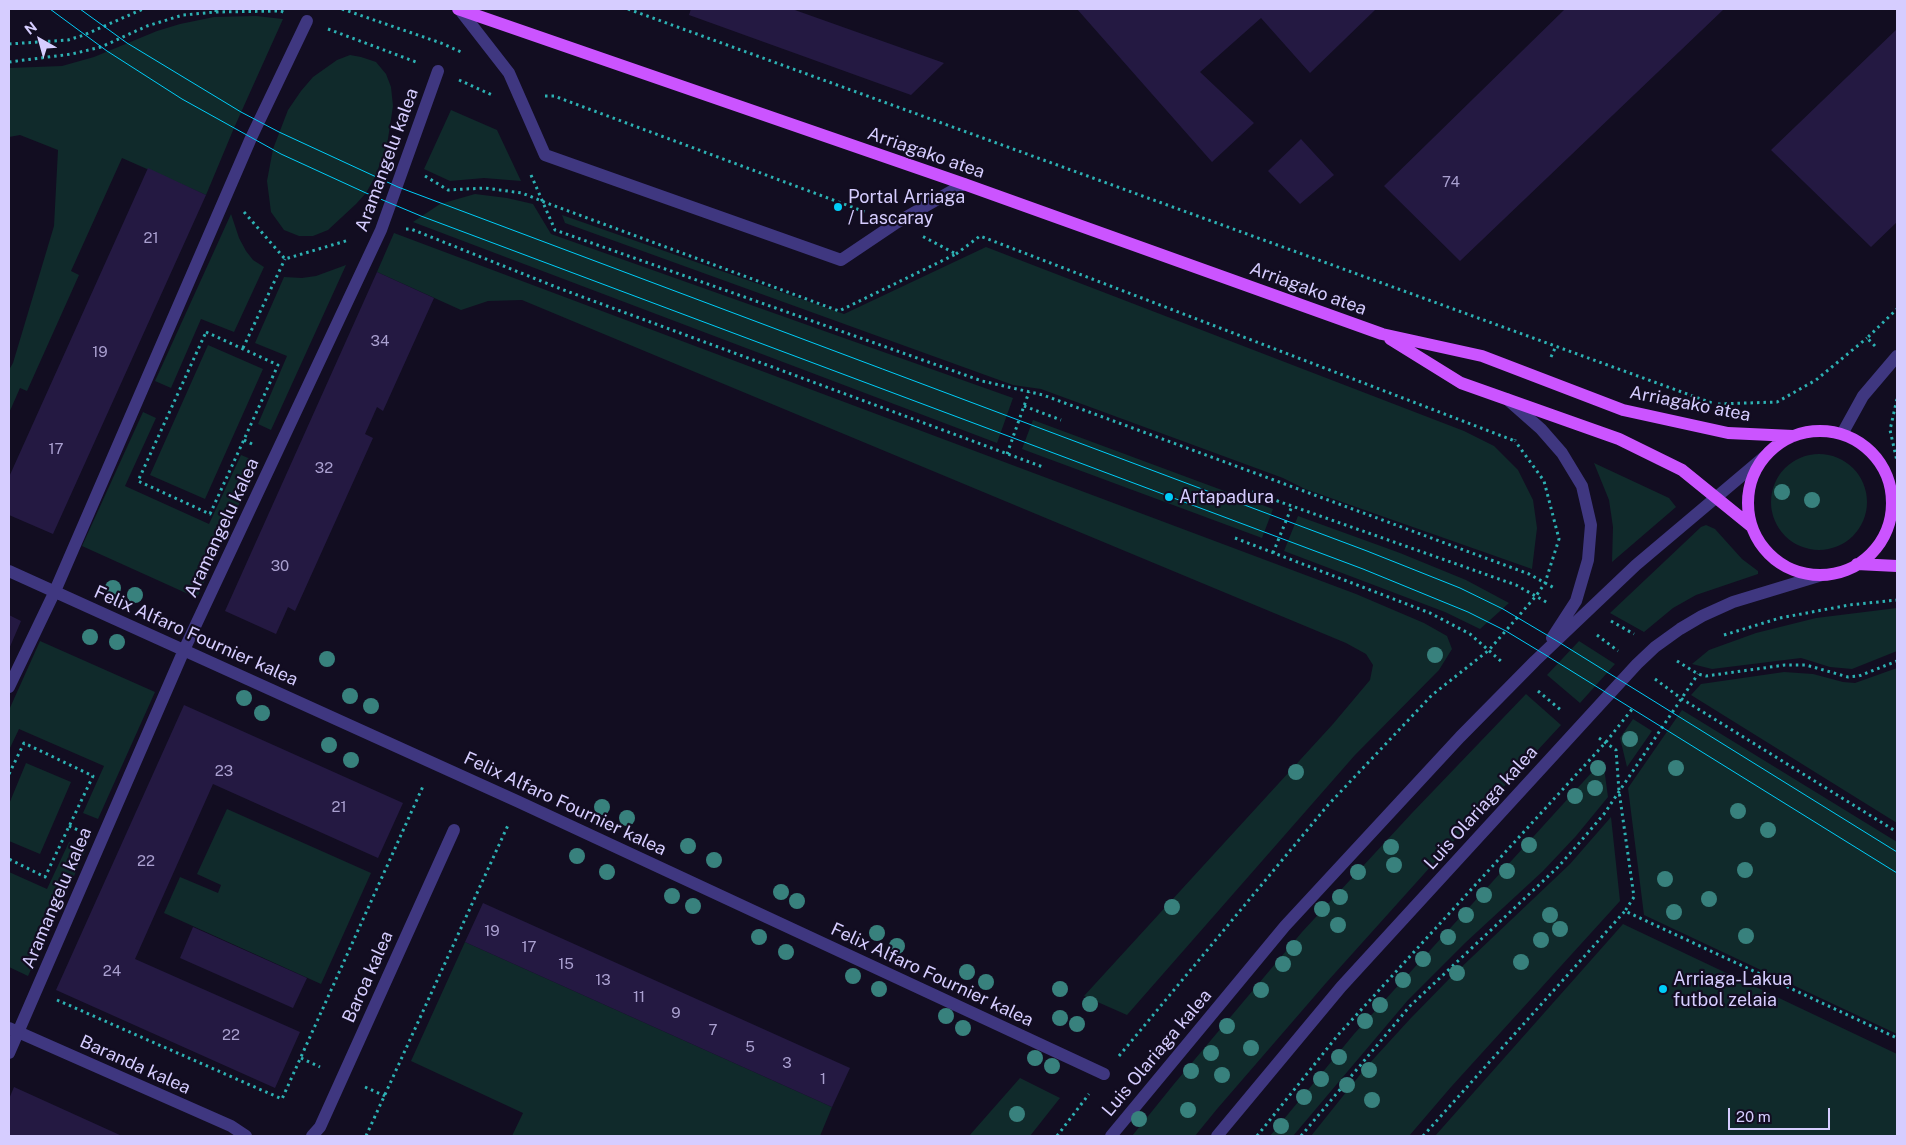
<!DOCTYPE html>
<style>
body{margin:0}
#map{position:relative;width:1906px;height:1145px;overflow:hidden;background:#120d21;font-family:"Public Sans",sans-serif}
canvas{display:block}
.frame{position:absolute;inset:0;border:10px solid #d6cdff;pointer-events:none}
.north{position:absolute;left:15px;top:15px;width:50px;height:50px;-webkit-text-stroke:4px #120d21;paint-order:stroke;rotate:322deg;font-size:14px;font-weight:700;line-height:20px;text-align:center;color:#d6cdff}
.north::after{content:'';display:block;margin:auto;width:18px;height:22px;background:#d6cdff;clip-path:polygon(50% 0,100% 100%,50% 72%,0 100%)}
.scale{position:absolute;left:1728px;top:1108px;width:102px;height:22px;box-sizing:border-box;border:2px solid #d6cdff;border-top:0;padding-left:6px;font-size:15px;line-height:18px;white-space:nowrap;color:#d6cdff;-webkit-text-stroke:4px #120d21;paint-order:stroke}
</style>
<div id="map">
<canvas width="1906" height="1145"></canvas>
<div class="frame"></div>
<div class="north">N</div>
<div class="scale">20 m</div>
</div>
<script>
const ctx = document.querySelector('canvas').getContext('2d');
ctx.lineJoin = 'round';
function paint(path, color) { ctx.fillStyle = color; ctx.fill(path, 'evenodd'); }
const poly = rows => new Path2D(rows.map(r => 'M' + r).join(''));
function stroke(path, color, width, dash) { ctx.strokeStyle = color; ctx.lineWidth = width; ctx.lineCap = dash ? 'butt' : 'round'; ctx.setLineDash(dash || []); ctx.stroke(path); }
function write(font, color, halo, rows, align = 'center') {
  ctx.font = font + ' "Public Sans",sans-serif'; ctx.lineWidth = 4.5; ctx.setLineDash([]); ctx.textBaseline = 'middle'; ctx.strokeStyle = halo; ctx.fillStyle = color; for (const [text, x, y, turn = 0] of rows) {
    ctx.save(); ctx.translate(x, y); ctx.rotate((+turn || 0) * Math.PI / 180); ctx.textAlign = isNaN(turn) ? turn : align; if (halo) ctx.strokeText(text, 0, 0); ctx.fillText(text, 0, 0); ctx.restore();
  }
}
const green = poly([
 [256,16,283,19,234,128,206,195,122,158,71,271,79,275,27,391,20,388,9,413,9,370,13,363,54,226,58,150,20,135,9,137,9,68,62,66,94,57,157,31,180,24,214,17],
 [350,55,361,57,376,62,386,74,391,87,393,106,387,145,375,177,366,193,356,204,328,230,313,236,299,236,284,230,271,212,267,181,273,149,288,110,301,91,313,77,337,60],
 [451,110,497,130,521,181,484,178,450,181,424,169],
 [475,194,507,198,533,204,551,234,1013,398,997,443,413,222,440,204],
 [231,214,239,238,246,251,253,260,264,267,234,332,201,319,171,388,155,381],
 [562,215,844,314,986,247,1464,431,1494,446,1518,470,1533,500,1537,528,1532,569,1305,489,1283,478,1041,389,1013,385,565,223],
 [394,233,1356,594,1424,623,1447,636,1452,649,1439,670,1355,755,1127,1015,1084,996,1333,724,1370,680,1373,665,1366,654,1346,643,522,300,488,301,461,310,377,272],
 [346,265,271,430,258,424,287,356,255,343,284,277,302,278,316,276],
 [208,345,263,369,205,499,150,475],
 [143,412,156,418,125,486,209,524,241,455,258,462,197,598,82,546],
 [1033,420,1273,509,1262,538,1022,449],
 '1771 502a48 48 0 1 1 96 0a48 48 0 1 1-96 0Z',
 [1594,463,1669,498,1676,507,1612,562,1613,527,1609,500],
 [1298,516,1400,553,1466,580,1509,603,1480,629,1445,612,1284,551],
 [1706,525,1715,529,1742,559,1758,571,1758,574,1696,595,1673,608,1644,632,1610,613,1701,527],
 [1897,608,1897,651,1852,669,1830,667,1801,658,1712,669,1692,664,1709,650,1756,633,1816,618],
 [40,641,155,692,98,819,83,813,104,766,19,729,9,750,9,710],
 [1579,641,1615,664,1580,703,1547,675],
 [1897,668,1897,823,1691,695,1701,684,1784,672,1813,674,1843,682,1855,683],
 [1526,694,1561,725,1450,845,1326,983,1217,1109,1195,1136,1132,1136,1174,1084,1302,932,1412,813],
 [1682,710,1897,842,1897,1034,1644,915,1628,788],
 [1633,719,1652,731,1627,767,1620,738],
 [1603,760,1608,797,1576,836,1543,871,1465,943,1408,1000,1293,1136,1270,1136,1354,1034],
 [26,763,71,782,40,854,9,841,9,804],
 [227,809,371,873,321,984,164,913,180,877,218,893,221,885,197,874],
 [1611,817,1620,901,1451,1087,1409,1136,1311,1136,1367,1066,1410,1019,1452,976,1570,864],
 [69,842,86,850,28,976,9,967,9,872,47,889],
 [1623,924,1897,1054,1897,1136,1435,1136],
 [465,942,832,1107,820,1136,512,1136,523,1113,411,1061],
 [1020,1078,1060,1098,1030,1136,969,1136]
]);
const building = poly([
 [691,9,792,9,944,63,911,95,689,15],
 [1077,9,1376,9,1310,73,1261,18,1200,72,1254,123,1212,162],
 [1565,9,1724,9,1460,261,1384,186],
 [1897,29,1897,222,1871,247,1771,150],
 [1301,139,1334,175,1300,204,1268,171],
 [148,168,206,195,53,534,9,515,9,477],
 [377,272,434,298,383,411,377,407,365,434,373,438,295,611,288,607,276,634,225,611],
 [9,615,21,621,9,649],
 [184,705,403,803,378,858,213,784,135,959,300,1032,275,1088,56,990],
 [483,903,850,1068,832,1107,465,942],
 [193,927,307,978,293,1008,180,958],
 [14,1087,122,1136,9,1136,9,1099]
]);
const path = poly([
 [342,9,441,43,461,52],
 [628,9,1712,403],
 [216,12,281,11,285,13],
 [328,29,416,62],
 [9,44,68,40,84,35,143,9],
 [9,62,72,54,101,47,147,26,183,15,216,12,216,9],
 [459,80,492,95],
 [545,96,554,96,868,213],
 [531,175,555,230,982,381,1043,395,1529,574,1556,589],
 [425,176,448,190,485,188,522,193,544,202,839,311,956,254,922,236],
 [244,212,285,259,349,240],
 [406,229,411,229,561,289,1043,467],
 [956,254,980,236,1515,441,1515,439],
 [206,332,278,365,210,514,138,481,206,332],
 [1875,346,1867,338,1897,309],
 [243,348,285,259],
 [1551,357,1556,346],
 [1897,399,1890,430,1897,461],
 [1718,404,1777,402,1816,380,1867,338],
 [1024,406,1061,420],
 [244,440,254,445],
 [1007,454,1029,392],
 [1252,492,1516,585,1548,603],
 [1235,538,1430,613,1470,634,1502,662],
 [1273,553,1292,506],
 [1611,621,1634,634],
 [1597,635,1618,651],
 [1724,635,1780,618,1849,605,1897,600],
 [1677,661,1698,674,1706,676,1785,665,1806,665,1848,677,1859,676,1897,661],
 [1655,679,1682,699,1897,832],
 [1538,691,1562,711],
 [1599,738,1616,750,1619,791,1634,897,1625,911,1897,1038],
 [9,774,24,743,93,776,45,877,9,859],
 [69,826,80,831],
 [57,1000,282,1099,424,784],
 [1119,1056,1328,805,1432,695,1489,650,1536,596,1545,583,1559,539,1544,481,1515,441],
 [301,1058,320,1067],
 [365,1087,385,1096],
 [366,1136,509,823],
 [1057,1136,1089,1094],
 [1257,1136,1338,1035,1606,742,1633,708],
 [1301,1136,1410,1006,1558,867,1580,842,1604,814,1698,674],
 [1423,1136,1625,911]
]);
const minor = poly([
 [460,10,509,73,545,155,841,260,896,223,964,184],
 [1507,399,1541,429,1562,453,1582,486,1591,525,1588,560,1576,601,1552,638],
 [1842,434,1863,396,1897,356],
 [9,571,519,802,1104,1074],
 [9,687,55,591,251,138,307,21],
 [9,1028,231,1126,246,1136],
 [9,1053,184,650,381,230,438,71],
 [312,1136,320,1127,454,830],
 [1111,1136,1285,926,1460,737,1535,661,1636,565,1764,457],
 [1217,1136,1341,987,1637,664,1655,647,1680,629,1702,616,1733,602,1822,575]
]);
const major = poly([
 [458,9,964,184,1382,334,1482,356,1623,410,1728,433,1793,436],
 [1390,339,1461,383,1619,439,1682,470,1751,526],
 '1748 503a72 72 0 1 1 144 0a72 72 0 1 1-144 0Z',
 [1857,564,1897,566]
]);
const tram = poly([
 [50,9,107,51,182,99,281,154,366,193,421,216,1363,569,1468,612,1506,631,1544,654,1897,873],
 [80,9,127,43,241,112,279,132,398,187,1367,551,1460,588,1503,609,1557,641,1897,852]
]);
const trees = [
 [1782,492],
 [1812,500],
 [113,588],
 [135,595],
 [90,637],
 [117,642],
 [1435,655],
 [327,659],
 [350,696],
 [244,698],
 [371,706],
 [262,713],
 [1630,739],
 [329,745],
 [351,760],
 [1598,768],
 [1676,768],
 [1296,772],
 [1595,788],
 [1575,796],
 [602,807],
 [1738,811],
 [627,818],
 [1768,830],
 [1529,845],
 [688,846],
 [1391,847],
 [577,856],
 [714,860],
 [1394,865],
 [1745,870],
 [1507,871],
 [607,872],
 [1358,872],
 [1665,879],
 [781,892],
 [1484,895],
 [672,896],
 [1340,897],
 [1709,899],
 [797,901],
 [693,906],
 [1172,907],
 [1322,909],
 [1674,912],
 [1466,915],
 [1550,915],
 [1338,925],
 [1560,929],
 [877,933],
 [1746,936],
 [759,937],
 [1448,937],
 [1541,940],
 [897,946],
 [1294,948],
 [786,952],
 [1423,959],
 [1521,962],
 [1283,964],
 [967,972],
 [1457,973],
 [853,976],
 [1403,980],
 [986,982],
 [879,989],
 [1060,989],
 [1261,990],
 [1090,1004],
 [1380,1005],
 [946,1016],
 [1060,1018],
 [1365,1021],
 [1077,1024],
 [1227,1026],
 [963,1028],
 [1251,1048],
 [1211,1053],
 [1339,1057],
 [1035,1058],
 [1052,1066],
 [1369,1070],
 [1191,1071],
 [1222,1075],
 [1321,1079],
 [1347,1085],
 [1304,1097],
 [1372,1100],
 [1188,1110],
 [1017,1114],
 [1139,1119],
 [1281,1126]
];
const markers = [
 [838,207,5,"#00cdf8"],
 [1169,497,5,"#00cdf8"],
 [1663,989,5,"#00cdf8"]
];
const numberNames = [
 ["74",1451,182],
 ["21",151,238],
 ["34",380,341],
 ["19",100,352],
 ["17",56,449],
 ["32",324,468],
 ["30",280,566],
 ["23",224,771],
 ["21",339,807],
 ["22",146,861],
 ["19",492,931],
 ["17",529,947],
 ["15",566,964],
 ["24",112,971],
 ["13",603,980],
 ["11",639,997],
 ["9",676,1013],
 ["7",713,1030],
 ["22",231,1035],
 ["5",750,1047],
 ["3",787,1063],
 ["1",823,1079]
];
const streetNames = [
 ["Arriagako atea",926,153,19],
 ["Aramangelu kalea",387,160,-70],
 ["Arriagako atea",1308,289,20],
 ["Arriagako atea",1690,404,11],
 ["Aramangelu kalea",222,528,-65],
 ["Felix Alfaro Fournier kalea",196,636,24],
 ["Felix Alfaro Fournier kalea",565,804,25],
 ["Luis Olariaga kalea",1481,808,-48],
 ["Aramangelu kalea",57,898,-67],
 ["Felix Alfaro Fournier kalea",932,975,25],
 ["Baroa kalea",368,977,-66],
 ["Luis Olariaga kalea",1157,1053,-50],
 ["Baranda kalea",135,1065,24]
];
const poiNames = [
 ["Portal Arriaga",848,197],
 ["/ Lascaray",848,218],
 ["Artapadura",1179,497],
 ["Arriaga-Lakua",1673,979],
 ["futbol zelaia",1673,1000]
];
paint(green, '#102a2b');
paint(building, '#241942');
stroke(path, '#2db1b3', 3, [2.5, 4]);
stroke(minor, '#3f3780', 12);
stroke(major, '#cb54ff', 12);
stroke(tram, '#00cdf8', 1);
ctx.fillStyle = '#38817d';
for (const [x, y] of trees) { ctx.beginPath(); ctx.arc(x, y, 8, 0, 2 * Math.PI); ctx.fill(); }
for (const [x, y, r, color] of markers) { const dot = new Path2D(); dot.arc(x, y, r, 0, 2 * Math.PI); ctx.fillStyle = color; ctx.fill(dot); stroke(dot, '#120d21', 2); }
write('15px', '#aaa0d0', null, numberNames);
write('18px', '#d6cdff', '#120d21', streetNames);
write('18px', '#d6cdff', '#120d21', poiNames, 'left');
</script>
